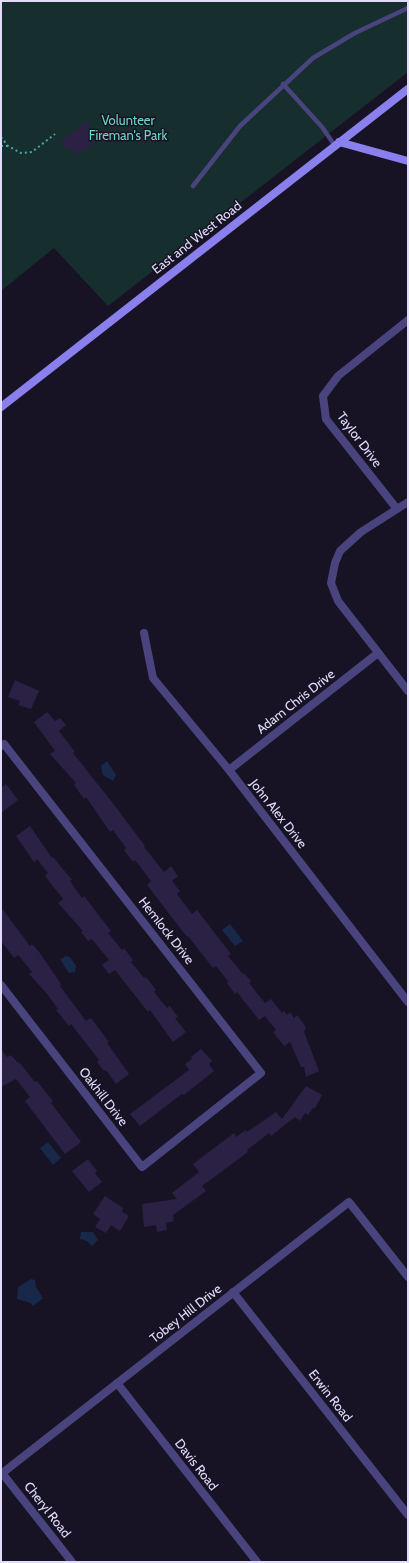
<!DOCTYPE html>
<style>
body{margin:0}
#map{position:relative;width:409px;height:1563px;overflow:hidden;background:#171325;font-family:Cabin,sans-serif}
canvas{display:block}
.frame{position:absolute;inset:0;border:2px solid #e1dcfa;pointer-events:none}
</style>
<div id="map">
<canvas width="409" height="1563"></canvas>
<div class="frame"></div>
</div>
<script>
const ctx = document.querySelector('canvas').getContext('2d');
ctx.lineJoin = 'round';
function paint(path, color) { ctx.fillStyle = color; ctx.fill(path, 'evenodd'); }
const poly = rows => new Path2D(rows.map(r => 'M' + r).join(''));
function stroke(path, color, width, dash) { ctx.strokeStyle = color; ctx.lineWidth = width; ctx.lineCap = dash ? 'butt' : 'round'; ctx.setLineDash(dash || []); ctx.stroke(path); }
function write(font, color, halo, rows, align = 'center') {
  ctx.font = font + ' Cabin,sans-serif'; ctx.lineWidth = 3; ctx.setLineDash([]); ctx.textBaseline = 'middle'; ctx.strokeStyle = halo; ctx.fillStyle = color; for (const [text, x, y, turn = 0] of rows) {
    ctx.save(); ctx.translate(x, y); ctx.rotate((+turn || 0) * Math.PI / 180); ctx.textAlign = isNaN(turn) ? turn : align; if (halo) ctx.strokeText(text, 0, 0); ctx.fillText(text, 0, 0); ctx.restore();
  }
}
const green = poly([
 [1,1,408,1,408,72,108,306,54,248,1,291]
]);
const water = poly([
 [107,761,116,775,113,781,103,775,101,766],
 [230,924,243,941,235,946,222,930],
 [66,956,70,957,76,966,75,972,69,973,63,964,60,959],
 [48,1142,61,1158,53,1165,40,1148],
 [81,1232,93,1232,98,1240,92,1246,87,1241,80,1239],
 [31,1279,35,1280,36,1287,43,1298,33,1306,31,1303,17,1299,18,1287]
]);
const building = poly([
 [86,122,94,133,90,136,95,142,78,155,72,148,68,151,61,141],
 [15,680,39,691,31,709,18,705,20,701,8,697],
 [47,712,55,721,60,718,66,725,59,731,75,752,73,753,115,806,145,846,144,847,164,872,171,866,178,876,172,881,180,891,177,894,192,914,197,910,231,954,228,956,243,974,244,973,251,981,249,983,265,1003,271,999,282,1013,284,1011,287,1015,290,1012,294,1018,297,1015,306,1027,304,1032,319,1071,306,1077,304,1067,301,1067,290,1042,284,1046,273,1032,276,1030,265,1016,259,1020,237,992,235,994,227,983,228,981,216,966,213,968,188,936,187,937,147,885,151,881,135,860,133,862,124,850,126,848,113,830,110,832,86,797,84,799,74,785,76,783,50,754,55,751,34,722],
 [6,784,18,800,1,813,1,788],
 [30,826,52,858,53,857,72,880,70,881,82,898,84,896,111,931,108,933,122,950,124,948,133,960,131,962,144,978,146,977,156,990,154,992,167,1008,170,1006,178,1017,175,1018,186,1032,173,1042,150,1010,148,1012,115,970,109,974,102,965,109,960,92,939,88,941,81,932,83,931,58,903,63,899,45,876,48,873,37,859,34,862,16,836],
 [1,907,30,946,32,944,39,952,61,984,60,986,86,1021,91,1018,109,1042,107,1043,129,1074,116,1084,106,1070,104,1071,97,1062,99,1060,71,1024,69,1026,56,1010,58,1009,48,995,29,974,32,972,18,955,14,958,1,941],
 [1,1049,7,1057,11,1055,18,1063,19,1062,35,1082,37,1081,53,1101,51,1103,81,1142,65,1154,25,1101,30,1097,16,1079,1,1087],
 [201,1049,212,1061,209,1064,214,1071,184,1095,182,1094,140,1126,130,1114,189,1070,185,1064,192,1059,191,1057],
 [306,1086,322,1095,315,1108,313,1108,308,1115,305,1113,300,1121,295,1117,271,1136,269,1133,247,1150,248,1152,202,1186,206,1191,173,1215,174,1221,166,1223,167,1230,157,1232,156,1225,144,1227,142,1204,177,1199,172,1193,199,1172,193,1164,234,1133,236,1137,246,1130,247,1132,276,1112,282,1119],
 [88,1159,97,1171,95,1173,102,1182,89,1192,72,1171],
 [105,1196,123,1208,122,1212,129,1216,120,1231,111,1225,106,1233,95,1227,100,1219,93,1214]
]);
const path = poly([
 [1,137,8,146,21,153,32,152,55,134],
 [1,146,8,146]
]);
const lane = poly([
 [283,84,322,127,335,146],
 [193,186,240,126,313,58,355,33,408,8]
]);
const street = poly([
 [408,502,361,532,340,551,335,563,331,583,338,601,408,691],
 [397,509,326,419,323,396,338,376,408,320],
 [144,633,153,678,229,770,408,1002],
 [1,746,4,744,261,1073,142,1167,1,985],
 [229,770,378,653],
 [233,1292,408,1515],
 [117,1383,257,1562],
 [2,1473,72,1562],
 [1,1474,349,1202,408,1277]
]);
const secondary = poly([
 [339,142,408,161],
 [1,407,408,89]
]);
const parkNames = [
 ["Volunteer",128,121],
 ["Fireman's Park",128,136]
];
const streetNames = [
 ["East and West Road",197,238,-38],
 ["Taylor Drive",359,440,53],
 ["Adam Chris Drive",296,702,-38],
 ["John Alex Drive",278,814,52],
 ["Hemlock Drive",166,931,52],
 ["Oakhill Drive",103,1097,52],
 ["Tobey Hill Drive",186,1314,-38],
 ["Erwin Road",330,1396,52],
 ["Davis Road",196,1465,52],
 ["Cheryl Road",47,1510,52]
];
paint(green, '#172e2e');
paint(water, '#182849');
paint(building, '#2b2144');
stroke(path, '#41a9a9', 2, [2, 3]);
stroke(lane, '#4a447e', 4.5);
stroke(street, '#4a447e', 8);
stroke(secondary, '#8a80ed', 8);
write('13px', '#71d1bf', '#171325', parkNames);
write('13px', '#e1dcfa', '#171325', streetNames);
</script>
